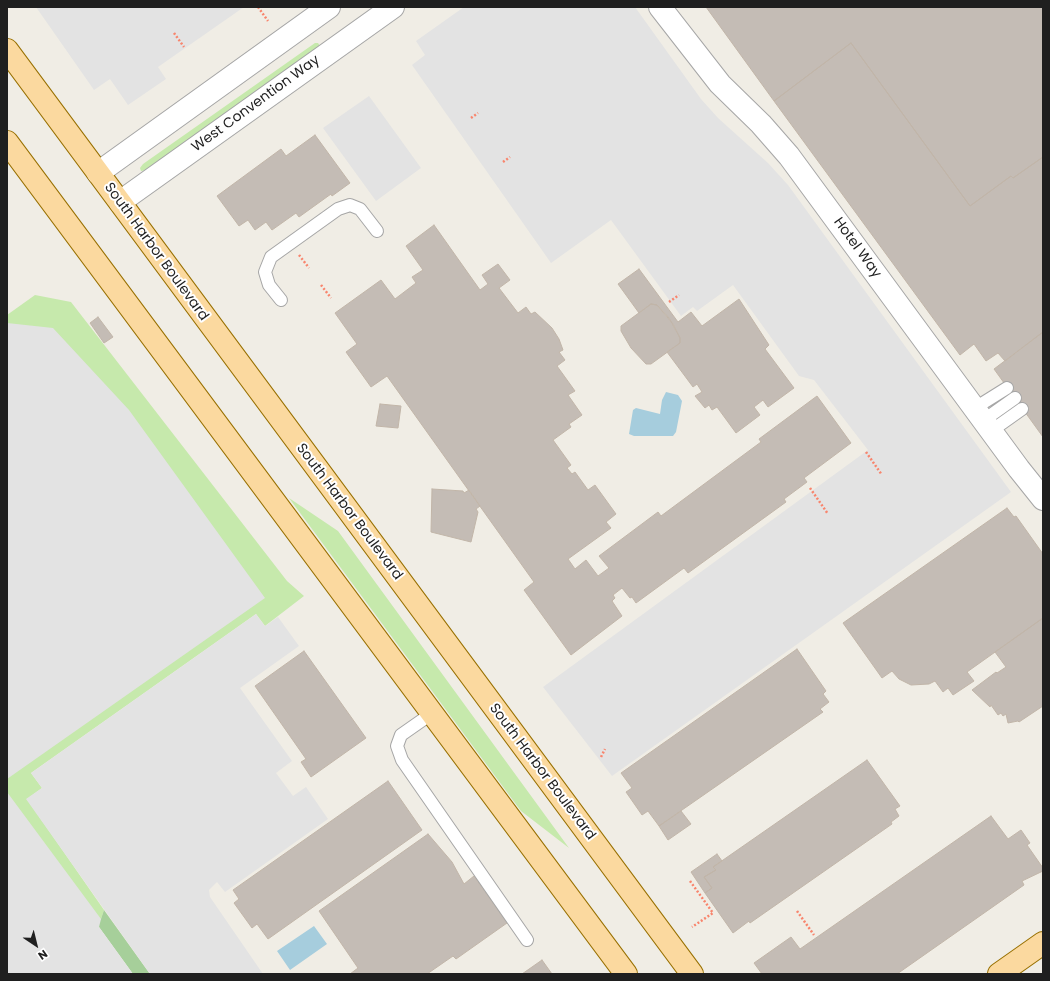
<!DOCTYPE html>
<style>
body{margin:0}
#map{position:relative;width:1050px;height:981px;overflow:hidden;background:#f0ede5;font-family:Poppins,sans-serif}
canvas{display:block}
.frame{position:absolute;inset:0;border:8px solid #1f1f1f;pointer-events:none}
.north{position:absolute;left:16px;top:925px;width:40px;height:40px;-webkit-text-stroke:3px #fff;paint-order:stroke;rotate:145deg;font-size:11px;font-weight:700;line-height:16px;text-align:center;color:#1f1f1f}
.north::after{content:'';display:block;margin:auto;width:14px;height:18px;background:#1f1f1f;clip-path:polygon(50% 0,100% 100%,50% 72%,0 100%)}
</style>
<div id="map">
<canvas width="1050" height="981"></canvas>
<div class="frame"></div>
<div class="north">N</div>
</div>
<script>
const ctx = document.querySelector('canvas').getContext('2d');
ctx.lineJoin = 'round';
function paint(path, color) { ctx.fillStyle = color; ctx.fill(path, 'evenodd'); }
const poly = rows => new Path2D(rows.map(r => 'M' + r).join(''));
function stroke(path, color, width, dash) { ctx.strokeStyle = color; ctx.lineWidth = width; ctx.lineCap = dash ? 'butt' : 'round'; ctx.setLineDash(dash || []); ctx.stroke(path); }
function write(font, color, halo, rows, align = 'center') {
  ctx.font = font + ' Poppins,sans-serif'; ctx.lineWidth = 4; ctx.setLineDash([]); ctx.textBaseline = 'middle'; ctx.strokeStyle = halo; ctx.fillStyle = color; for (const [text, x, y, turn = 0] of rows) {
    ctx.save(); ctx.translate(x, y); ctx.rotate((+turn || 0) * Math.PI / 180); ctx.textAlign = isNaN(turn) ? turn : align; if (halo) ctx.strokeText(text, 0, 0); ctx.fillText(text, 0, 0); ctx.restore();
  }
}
const grass = poly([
 [315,43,318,43,320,46,147,170,141,171,140,168,143,164],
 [35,295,71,302,287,581,304,596,265,626,256,614,31,773,42,788,27,799,104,910,101,919,7,974,7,315],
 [289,498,338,531,569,848,521,811]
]);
const forest = poly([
 [104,910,150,974,133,974,99,927,23,974,101,919]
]);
const parking = poly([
 [36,7,244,7,158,67,166,79,128,105,110,79,94,90],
 [464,7,635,7,701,99,718,118,768,163,788,185,1011,492,612,776,543,687,868,450,814,380,799,376,733,285,697,311,693,307,681,316,611,220,551,263,412,65,425,55,416,41],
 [369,96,421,168,376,201,323,128],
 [7,323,53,328,129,410,265,598,7,779],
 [256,614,265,626,278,617,299,646,240,688,292,761,276,773,293,796,306,787,328,819,225,892,217,882,209,890,210,897,263,974,150,974,26,799,42,788,31,773],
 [7,792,101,919,99,927,133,974,7,974]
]);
const water = poly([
 [666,392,678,395,682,401,676,432,673,436,634,436,629,434,633,410,636,408,660,414,662,400],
 [314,926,327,944,290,970,277,951]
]);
const building = poly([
 [706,7,1043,7,1043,157,1013,178,1011,176,970,206,851,43,774,101,706,7],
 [851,43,970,206,1011,176,1013,178,1043,157,1043,332,1005,361,998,353,986,361,974,344,960,355,774,101,851,43],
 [315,135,350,183,332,196,331,194,299,217,296,213,272,230,266,222,255,230,248,220,239,226,217,196,281,149,286,156,315,135],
 [434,225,480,290,488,284,482,275,498,264,510,280,499,288,518,313,526,307,531,314,535,312,552,328,559,339,563,350,559,352,565,360,557,366,575,391,568,395,582,415,569,424,571,427,553,440,571,465,567,468,572,474,575,472,588,490,595,485,616,514,606,522,611,528,568,559,575,569,586,560,598,576,609,568,599,556,658,512,661,516,761,442,759,439,817,396,851,443,804,478,807,482,784,499,786,502,688,573,684,568,636,603,632,597,630,598,622,588,613,595,615,598,612,601,622,616,571,655,524,590,534,582,387,376,371,387,346,352,357,344,335,313,381,280,395,299,416,283,412,277,423,270,406,246,434,225],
 [639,269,678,322,691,312,702,326,739,299,769,345,765,349,794,388,768,407,763,400,754,407,760,415,736,433,717,407,712,410,709,405,705,408,695,396,702,392,697,384,693,387,667,352,680,343,680,338,669,318,657,305,651,304,639,313,618,284,639,269],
 [651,304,657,305,673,324,680,338,680,343,651,364,646,364,631,348,621,331,621,326,651,304],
 [98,317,113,337,104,343,90,323,98,317],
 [1043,332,1043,437,994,369,1043,332],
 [380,404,401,406,398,428,376,426,380,404],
 [432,489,463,491,464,493,469,490,480,506,476,509,478,512,471,542,431,532,432,489],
 [1007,508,1014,517,1016,516,1043,554,1043,618,967,672,974,681,953,695,948,688,943,692,935,681,929,684,911,685,899,679,892,671,882,678,843,623,1007,508],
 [1043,618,1043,706,1019,722,1018,721,1008,723,1006,714,1003,716,1001,713,998,715,991,705,990,707,972,690,996,672,997,673,1006,667,995,652,1043,618],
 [797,649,826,691,823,694,829,702,820,709,823,712,659,826,648,811,642,815,626,792,632,788,621,773,797,649],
 [304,651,366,738,311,777,301,762,306,759,255,686,304,651],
 [867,760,900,806,895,809,899,816,891,822,892,824,750,923,749,921,733,933,705,893,712,888,704,877,716,870,713,867,867,760],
 [388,781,422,830,268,939,257,924,252,928,234,903,239,899,233,890,388,781],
 [681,811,691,824,668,840,659,826,681,811],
 [991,816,1008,839,1021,830,1030,843,1027,845,1043,868,1043,871,1022,881,1024,885,897,974,762,974,754,963,791,937,800,949,991,816],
 [428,834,452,862,464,884,474,876,507,923,456,959,453,956,427,974,350,974,358,968,319,911,428,834],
 [717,854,722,861,713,867,716,870,704,877,712,888,705,893,691,872,717,854],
 [542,960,552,974,522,974,542,960]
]);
const path = poly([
 [258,7,268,21],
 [174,33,184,47],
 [471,118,478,113],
 [503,162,510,157],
 [299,255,309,268],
 [321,285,331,298],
 [669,302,679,295],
 [866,452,882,475],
 [810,488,828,514],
 [601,757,605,749],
 [690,881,713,913,692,927],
 [797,911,814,935]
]);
const lane = poly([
 [281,300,269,285,265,272,271,257,338,209,350,205,360,209,377,231],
 [975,408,1007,388],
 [984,420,1015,398],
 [991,431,1022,409],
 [431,714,401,735,397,746,402,760,527,940]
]);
const street = poly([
 [660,7,720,84,761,124,789,156,1019,469,1043,499],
 [98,173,329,7],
 [120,202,393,7]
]);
const primary = poly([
 [7,50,692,974],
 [7,142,626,974],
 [999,974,1043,943]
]);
const streetNames = [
 ["West Convention Way",256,104,-36],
 ["Hotel Way",857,248,54],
 ["South Harbor Boulevard",156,252,54],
 ["South Harbor Boulevard",349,512,53],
 ["South Harbor Boulevard",542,772,53]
];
paint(grass, '#c6e9ac');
paint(forest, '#a6cf9a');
paint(parking, '#e3e3e3');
paint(water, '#a6cddd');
paint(building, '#c4bcb5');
stroke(building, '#c1b5a8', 1);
stroke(lane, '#a6a6a6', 14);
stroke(street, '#a6a6a6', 24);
stroke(primary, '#987001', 24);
stroke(path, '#f8856d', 2.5, [2, 2]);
stroke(lane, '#fff', 12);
stroke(street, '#fff', 22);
stroke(primary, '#fbd99f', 22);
write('14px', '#1f1f1f', '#fff', streetNames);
</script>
